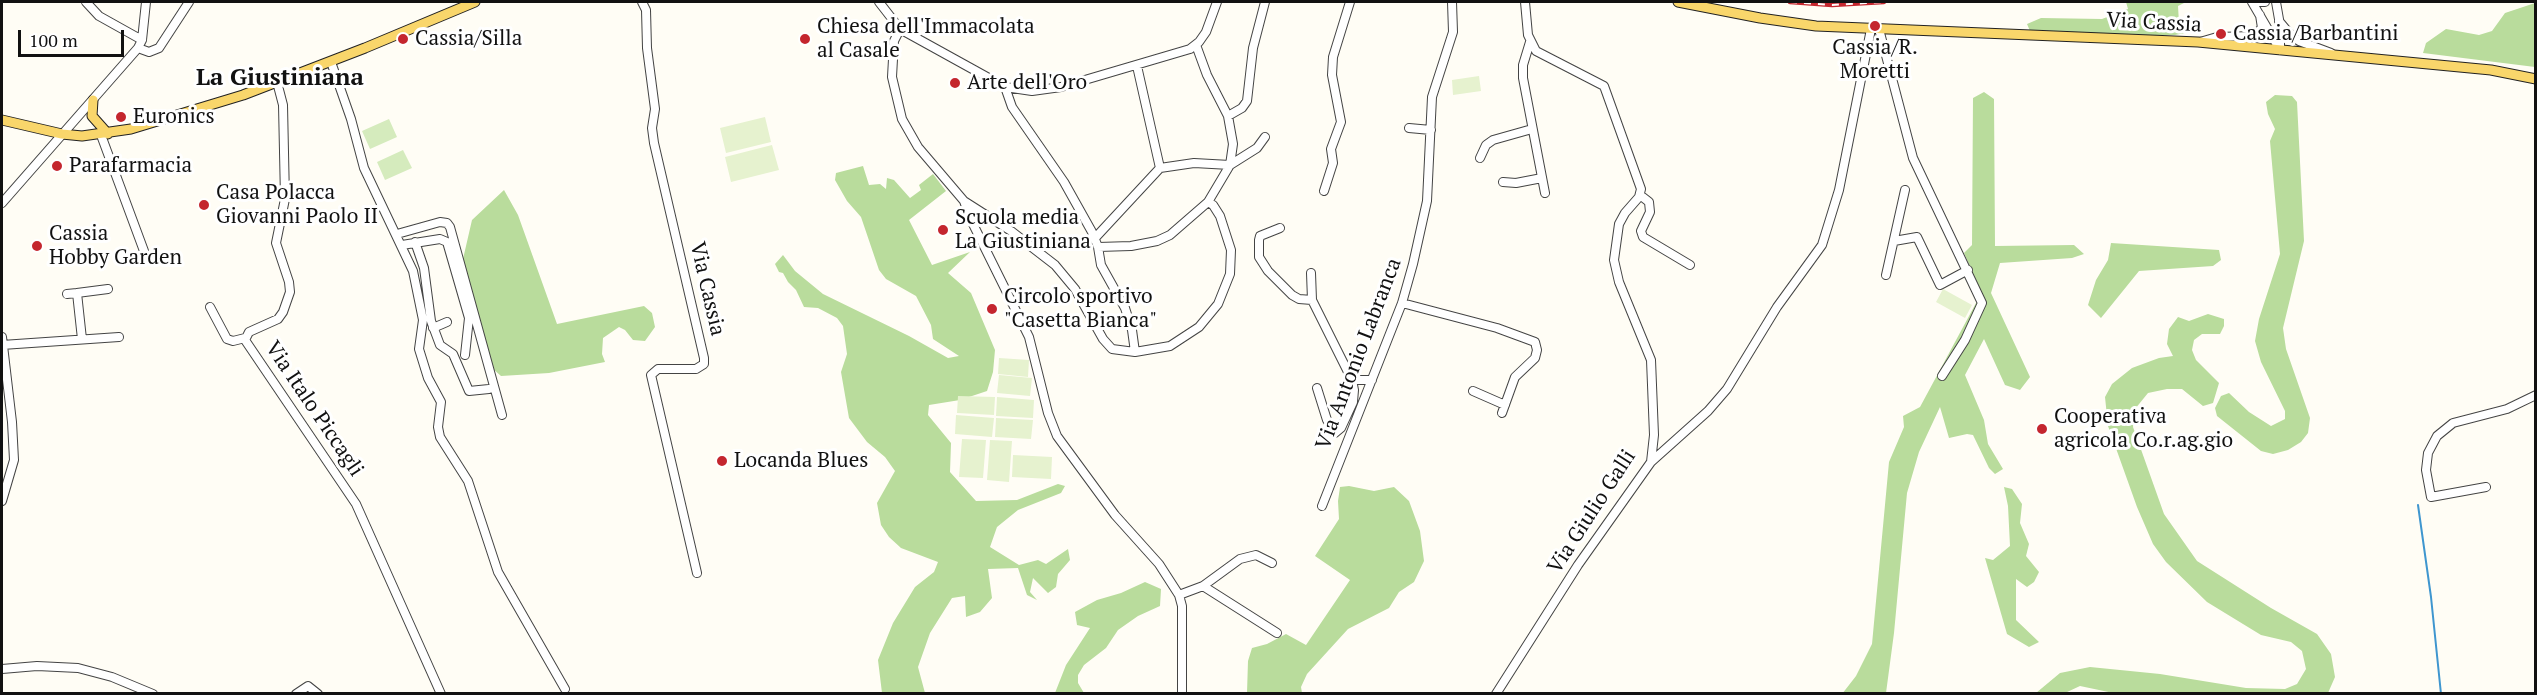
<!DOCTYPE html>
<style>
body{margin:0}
#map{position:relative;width:2537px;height:695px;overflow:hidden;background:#fffdf5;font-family:"PT Serif",serif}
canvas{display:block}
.frame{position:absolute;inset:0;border:3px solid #111;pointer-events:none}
.scale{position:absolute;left:18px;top:30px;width:106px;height:27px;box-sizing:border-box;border:3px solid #111;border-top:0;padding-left:8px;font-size:18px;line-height:21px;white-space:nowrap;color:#111;-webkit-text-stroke:4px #fff;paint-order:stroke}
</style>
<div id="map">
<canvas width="2537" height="695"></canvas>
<div class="frame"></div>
<div class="scale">100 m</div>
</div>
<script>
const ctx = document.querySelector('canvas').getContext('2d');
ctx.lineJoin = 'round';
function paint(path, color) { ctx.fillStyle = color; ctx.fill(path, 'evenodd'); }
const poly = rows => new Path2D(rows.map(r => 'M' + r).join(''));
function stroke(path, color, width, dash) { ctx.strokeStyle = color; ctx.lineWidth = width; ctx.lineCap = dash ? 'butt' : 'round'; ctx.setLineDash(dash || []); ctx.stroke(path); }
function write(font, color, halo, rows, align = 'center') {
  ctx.font = font + ' "PT Serif",serif'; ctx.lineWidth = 6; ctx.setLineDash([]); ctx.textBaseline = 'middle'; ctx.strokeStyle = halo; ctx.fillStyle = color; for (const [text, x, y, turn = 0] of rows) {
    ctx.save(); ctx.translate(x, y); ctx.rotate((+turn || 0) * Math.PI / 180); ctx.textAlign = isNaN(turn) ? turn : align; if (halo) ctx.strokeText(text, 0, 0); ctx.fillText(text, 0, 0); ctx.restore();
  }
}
const green = poly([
 [389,119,397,137,370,149,362,131],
 [403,150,412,168,385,180,377,162]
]);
const forest = poly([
 [2126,2,2186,2,2178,6,2179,23,2195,25,2195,31,2175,35,2094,36,2030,31,2027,24,2041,18,2102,19,2128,9],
 [2535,3,2535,67,2423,53,2426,43,2446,29,2479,35,2492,31,2505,13],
 [1984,92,1994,99,1995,246,2074,245,2084,254,2072,258,2000,263,1991,293,2030,377,2020,390,2005,385,1984,339,1965,375,1984,420,1988,444,2003,469,1995,474,1989,468,1973,435,1967,434,1949,438,1940,407,1919,452,1907,493,1894,633,1886,693,1842,694,1856,676,1872,644,1889,462,1904,427,1903,416,1920,407,1976,303,1984,298,1964,253,1972,245,1973,98],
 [2275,95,2292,96,2297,102,2304,241,2283,328,2286,349,2310,418,2308,433,2301,442,2288,450,2273,454,2261,451,2217,416,2215,408,2221,396,2229,393,2249,412,2271,426,2285,419,2285,411,2261,362,2255,341,2259,319,2280,254,2270,141,2275,129,2268,114,2266,102],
 [863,166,869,185,880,184,886,189,887,178,894,180,910,198,921,190,919,185,933,174,946,191,909,220,932,265,970,252,948,273,971,293,995,350,993,372,987,391,960,400,929,405,928,415,951,443,950,472,976,501,1017,500,1058,484,1065,486,1061,493,1018,510,997,527,990,547,1019,565,1038,560,1046,564,1068,549,1070,560,1058,574,1056,587,1048,593,1033,578,1030,592,1037,600,1027,595,1018,568,988,569,992,598,980,612,966,617,965,596,952,598,930,633,918,667,925,693,882,693,878,660,893,623,915,587,934,572,938,562,901,548,889,537,881,525,877,503,895,471,885,457,867,442,849,418,841,372,847,354,843,326,837,318,818,308,804,307,796,290,788,282,783,273,779,272,775,264,783,255,795,271,823,294,909,336,948,358,959,356,933,339,931,325,916,296,886,279,879,270,861,217,847,201,835,180,836,173],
 [504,190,518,215,557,324,644,306,652,313,655,327,645,341,633,340,625,330,619,327,603,338,602,354,605,362,549,373,501,376,492,368,463,259,472,220],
 [2111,243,2219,250,2221,260,2213,266,2139,271,2101,318,2088,305,2096,280,2108,260],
 [2208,314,2224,319,2224,326,2220,334,2202,334,2194,340,2192,350,2196,360,2219,383,2213,403,2203,406,2182,389,2167,389,2148,393,2135,409,2133,427,2164,514,2197,561,2271,608,2317,634,2331,654,2335,677,2328,693,2118,694,2080,686,2065,693,2036,693,2060,673,2090,667,2160,674,2246,688,2285,689,2297,684,2306,669,2302,651,2291,642,2261,635,2207,602,2166,562,2153,544,2137,507,2108,426,2105,397,2112,384,2132,368,2159,358,2173,356,2167,344,2169,329,2178,317,2189,321],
 [1349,486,1374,491,1394,487,1409,501,1420,531,1424,561,1414,582,1399,592,1389,608,1348,629,1307,674,1301,687,1302,693,1247,693,1248,661,1252,648,1267,644,1286,634,1306,645,1350,580,1315,556,1339,519,1338,501,1340,487],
 [2004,487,2012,489,2022,504,2020,523,2029,544,2026,556,2039,572,2034,582,2027,587,2016,579,2016,620,2039,642,2029,647,2007,634,1985,558,1993,560,2010,546,2008,506],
 [1145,582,1161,589,1160,606,1138,616,1118,630,1106,648,1084,665,1078,675,1078,683,1084,693,1055,693,1066,665,1090,628,1077,625,1075,612,1097,600,1121,593]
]);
const pitch = poly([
 [1479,76,1481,91,1453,95,1452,80],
 [765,117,771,142,726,153,720,128],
 [772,145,779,170,731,182,725,157],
 [1943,289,1972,305,1965,318,1936,302],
 [999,358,1029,360,1028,377,998,374],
 [999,375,1032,378,1030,396,997,393],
 [958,396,995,397,994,415,957,413],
 [997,397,1034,400,1033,418,996,416],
 [956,415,994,418,992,437,955,434],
 [996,418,1033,420,1031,439,995,437],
 [962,439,986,440,983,478,959,477],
 [990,440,1012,441,1009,482,987,480],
 [1013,455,1052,457,1051,479,1012,477]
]);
const stream = poly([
 [2418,505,2431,597,2441,694]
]);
const minor = poly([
 [86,2,99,16,142,40],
 [642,2,646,10,647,48,655,109,652,128,654,143,704,358,704,364,696,369,658,369,651,375,697,573],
 [879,2,900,29,1005,87,1032,91,1061,87,1190,49,1199,42,1206,32,1217,2],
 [2252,2,2280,50],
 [2255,2,2265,2],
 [2276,2,2280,25,2280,48],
 [2279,21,2289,33,2299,41,2331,53],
 [900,29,894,41,892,77,902,119,918,147,964,201,1011,231,1055,265,1075,289,1103,339,1112,349,1135,352,1170,346,1199,327,1218,304,1230,274,1231,250,1220,216,1213,205,1208,202],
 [1879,29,1913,158,1982,303,1965,340,1942,376],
 [1530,42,1523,65,1523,78,1545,193],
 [2200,42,2217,37,2253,36,2262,28,2260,15],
 [1196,45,1207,75,1228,116,1233,144,1230,165],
 [138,48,149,52,159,48,189,2],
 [331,62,351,119,364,168,413,271,423,320,419,349,428,378,441,402,438,427,440,437,468,481,498,572,565,689],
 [1137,66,1160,168],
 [277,82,283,105,285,199,276,243,289,282,290,292,283,312,278,319,249,332,245,340,356,504,441,694],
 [1005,87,1012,107,1064,182,1092,232,1098,247,1101,265,1125,308,1132,330,1135,352],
 [1228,116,1242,108,1247,101,1253,48,1265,2],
 [1409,128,1431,130],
 [101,135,144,251],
 [1480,158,1486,145,1493,140,1532,129],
 [1503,182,1516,183,1542,178],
 [1324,191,1333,163,1331,149,1341,122,1332,75,1333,57,1350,2],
 [1640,195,1649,202,1650,212,1641,231,1643,237,1690,265],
 [964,201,970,218,1029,337,1048,413,1057,436,1115,515,1159,564,1179,595,1182,606,1182,694],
 [2,203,138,48,142,40,146,2],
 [1280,228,1260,236,1259,240,1259,257,1268,271,1292,295,1299,299,1312,300,1352,380,1372,380],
 [397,234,440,222,447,223,450,227,502,415],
 [1095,238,1160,168,1194,163,1230,165],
 [1894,241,1917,237,1940,285,1968,270],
 [415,242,424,268,431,321,440,345,453,354,469,391,489,389],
 [402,245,440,239,447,242,469,318,465,355],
 [1098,247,1131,246,1157,241,1170,235,1208,202,1230,165,1257,148,1265,137],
 [1311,273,1312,300],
 [1886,275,1905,190],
 [67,294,77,293],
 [1402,303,1497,328,1535,342,1537,350,1535,358,1515,377,1502,413],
 [210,307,227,339,233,341,245,338],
 [433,328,447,322],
 [2,337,12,422,14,460,2,501],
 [82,339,77,293,108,289],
 [2,345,119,337],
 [1317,388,1327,420,1335,433,1341,428,1353,402,1354,390,1352,380],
 [1473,391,1505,405],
 [1651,462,1708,411,1727,389,1777,307,1822,245,1839,190,1871,29],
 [2486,487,2431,497,2426,470,2428,453,2437,436,2453,423,2507,409,2536,395],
 [1322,506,1402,303,1413,264,1427,201,1432,97,1453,32,1452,2],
 [1203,586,1277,633],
 [1179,595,1203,586,1240,559,1256,555,1272,563],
 [2,669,37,666,78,668,112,677,153,694],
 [296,694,308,686,318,694],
 [1496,694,1578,565,1651,462,1654,435,1651,360,1619,282,1614,260,1619,224,1625,213,1639,197,1641,189,1604,86,1536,51,1528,35,1525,2]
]);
const major = poly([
 [1678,2,1760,18,1816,26,2198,42,2491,70,2536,79],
 [93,100,92,116,108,134],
 [2,120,62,134,82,136,131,129,243,95,365,48,475,2]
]);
const rail = poly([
 [1790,2,1832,5,1884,2]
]);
const markers = [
 [1875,26,6,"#c4262e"],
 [2221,34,6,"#c4262e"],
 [403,39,6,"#c4262e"],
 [805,39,6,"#c4262e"],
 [955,83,6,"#c4262e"],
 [121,117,6,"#c4262e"],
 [57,166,6,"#c4262e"],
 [204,205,6,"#c4262e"],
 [943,230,6,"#c4262e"],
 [37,246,6,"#c4262e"],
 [992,309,6,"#c4262e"],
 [2042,429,6,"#c4262e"],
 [722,461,6,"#c4262e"]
];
const streetNames = [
 ["Via Cassia",2154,23,3],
 ["Via Cassia",707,289,77],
 ["Via Antonio Labranca",1359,354,-69],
 ["Via Italo Piccagli",314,409,56],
 ["Via Giulio Galli",1592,512,-57]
];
const poiNames = [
 ["Chiesa dell'Immacolata",817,27],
 ["al Casale",817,51],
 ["Cassia/Barbantini",2233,34],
 ["Cassia/Silla",415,39],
 ["Cassia/R.",1875,48,"center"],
 ["Moretti",1875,72,"center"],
 ["Arte dell'Oro",967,83],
 ["Euronics",133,117],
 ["Parafarmacia",69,166],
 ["Casa Polacca",216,193],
 ["Giovanni Paolo II",216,217],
 ["Scuola media",955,218],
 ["La Giustiniana",955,242],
 ["Cassia",49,234],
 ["Hobby Garden",49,258],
 ["Circolo sportivo",1004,297],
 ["\"Casetta Bianca\"",1004,321],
 ["Cooperativa",2054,417],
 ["agricola Co.r.ag.gio",2054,441],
 ["Locanda Blues",734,461]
];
const quarterNames = [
 ["La Giustiniana",280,78]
];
paint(green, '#d5ebbd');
paint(forest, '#b9dc9c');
paint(pitch, '#e6f2cf');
stroke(stream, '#3f96cf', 2);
stroke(minor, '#444', 10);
stroke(major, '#222', 11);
stroke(minor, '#fff', 8);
stroke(major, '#f9d66b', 9);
stroke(rail, '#c4262e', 4.5);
stroke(rail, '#fff', 2, [7]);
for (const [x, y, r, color] of markers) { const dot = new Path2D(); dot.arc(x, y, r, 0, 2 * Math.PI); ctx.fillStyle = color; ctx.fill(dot); stroke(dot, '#fff', 2); }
write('21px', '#111', '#fff', streetNames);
write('21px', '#111', '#fff', poiNames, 'left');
write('bold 24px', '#111', '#fff', quarterNames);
</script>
